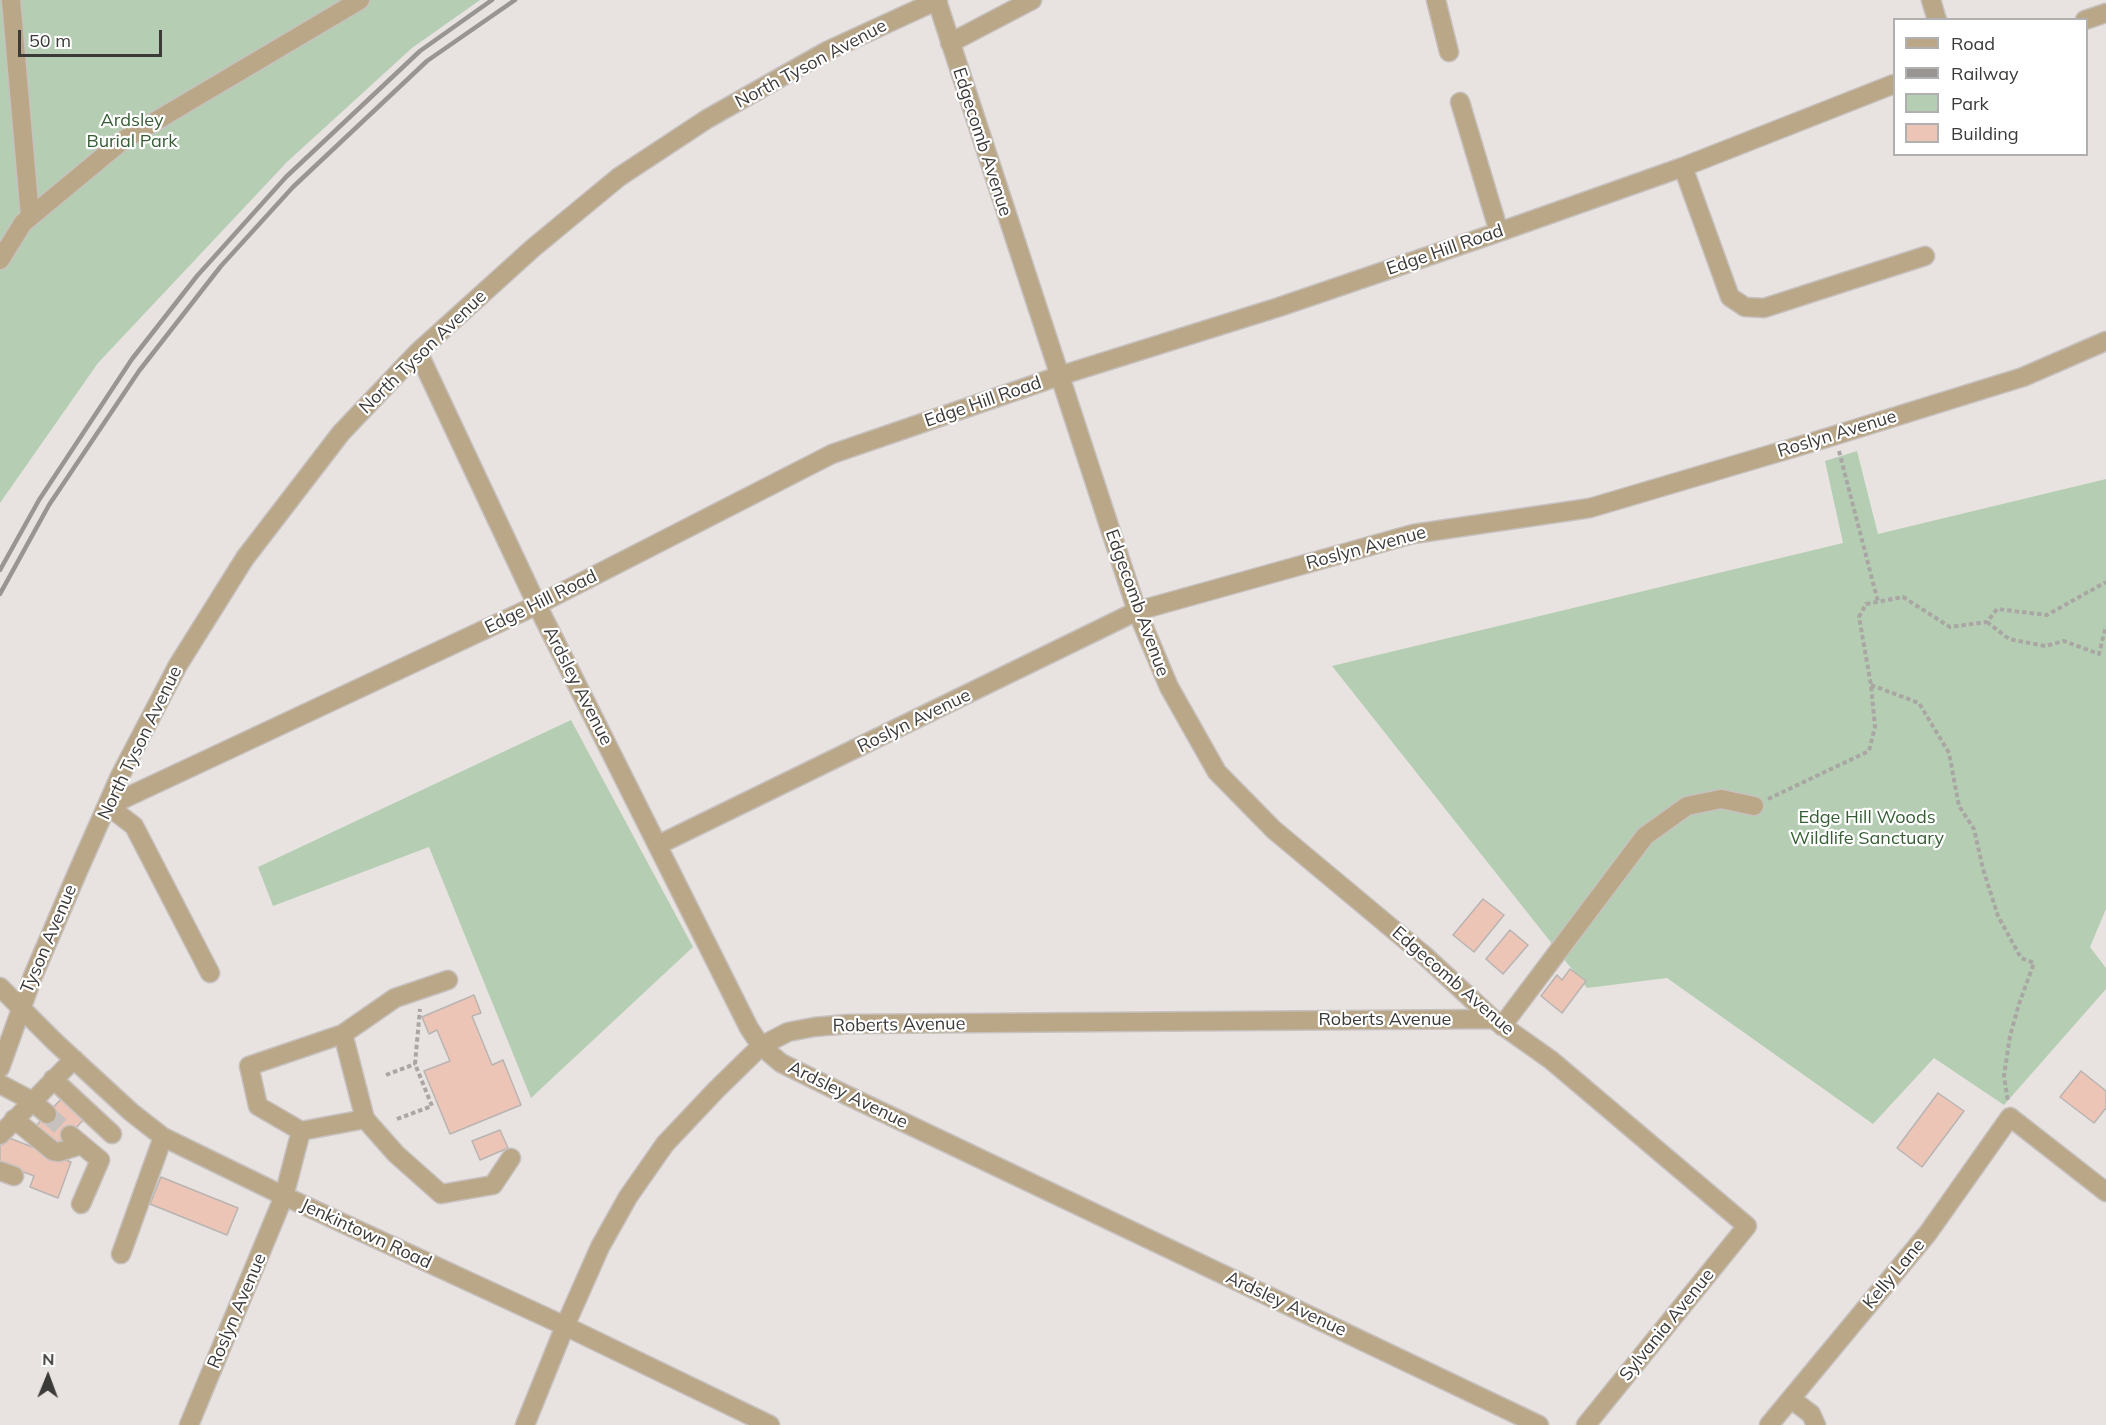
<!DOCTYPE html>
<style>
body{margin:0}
#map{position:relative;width:2106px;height:1425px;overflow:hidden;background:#e8e3e1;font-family:Mulish,sans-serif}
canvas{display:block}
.legend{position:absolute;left:1893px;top:18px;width:195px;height:138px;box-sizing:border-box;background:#fff;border:2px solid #b1b0b0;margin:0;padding:8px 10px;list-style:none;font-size:18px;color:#3c3a39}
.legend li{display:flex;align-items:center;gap:12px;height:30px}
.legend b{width:30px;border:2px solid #b1b0b0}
.north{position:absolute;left:18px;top:1347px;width:60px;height:60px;-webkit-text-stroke:4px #fff;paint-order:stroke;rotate:1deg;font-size:16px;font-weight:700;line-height:24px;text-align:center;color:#3c3a39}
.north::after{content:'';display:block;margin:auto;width:21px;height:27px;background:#3c3a39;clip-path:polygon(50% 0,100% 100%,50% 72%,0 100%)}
.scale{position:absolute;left:18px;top:30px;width:144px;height:27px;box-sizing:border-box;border:3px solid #3c3a39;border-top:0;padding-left:8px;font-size:18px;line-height:21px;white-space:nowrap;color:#3c3a39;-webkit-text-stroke:4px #fff;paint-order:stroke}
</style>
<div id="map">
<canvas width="2106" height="1425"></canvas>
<ul class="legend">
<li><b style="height:8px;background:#baa787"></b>Road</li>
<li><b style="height:8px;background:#989593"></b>Railway</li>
<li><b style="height:16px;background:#b5ceb3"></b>Park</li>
<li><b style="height:16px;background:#ecc5b7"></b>Building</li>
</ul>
<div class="north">N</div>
<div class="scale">50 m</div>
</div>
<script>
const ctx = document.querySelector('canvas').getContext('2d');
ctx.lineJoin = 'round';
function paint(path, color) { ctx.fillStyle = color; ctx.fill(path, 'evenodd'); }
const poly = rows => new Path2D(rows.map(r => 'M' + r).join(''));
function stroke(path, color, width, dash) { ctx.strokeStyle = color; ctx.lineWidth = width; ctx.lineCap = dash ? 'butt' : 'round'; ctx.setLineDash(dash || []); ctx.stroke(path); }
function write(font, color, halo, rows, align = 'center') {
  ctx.font = font + ' Mulish,sans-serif'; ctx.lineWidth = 4.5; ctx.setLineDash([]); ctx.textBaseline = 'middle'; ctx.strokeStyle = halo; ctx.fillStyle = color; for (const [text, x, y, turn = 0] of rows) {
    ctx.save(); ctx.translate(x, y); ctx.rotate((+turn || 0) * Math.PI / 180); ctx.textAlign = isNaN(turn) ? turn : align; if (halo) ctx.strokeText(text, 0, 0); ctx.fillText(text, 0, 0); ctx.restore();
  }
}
const green = poly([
 [0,0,480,0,412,48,287,162,98,363,0,503],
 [1857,451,1878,534,2106,479,2106,909,2090,947,2106,968,2106,989,2004,1105,1934,1058,1873,1124,1667,978,1587,988,1563,958,1512,1021,1501,1011,1553,945,1332,666,1843,543,1825,461],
 [571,720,693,947,531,1098,429,847,273,906,258,867]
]);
const building = poly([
 [1483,899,1504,915,1474,952,1453,935,1483,899],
 [1510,930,1528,945,1503,974,1486,959,1510,930],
 [1570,969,1586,981,1562,1013,1541,996,1557,975,1562,980,1570,969],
 [474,995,481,1013,472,1016,492,1065,503,1060,521,1105,450,1134,424,1071,450,1061,437,1030,429,1034,422,1017,474,995],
 [2081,1071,2106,1091,2106,1108,2094,1123,2060,1097,2081,1071],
 [1938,1093,1964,1111,1922,1167,1897,1148,1938,1093],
 [62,1098,85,1118,56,1150,33,1129,62,1098],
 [500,1130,508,1148,480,1160,472,1141,500,1130],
 [4,1136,71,1162,58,1198,30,1187,34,1176,0,1163,0,1145,4,1136],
 [161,1177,238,1208,227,1235,150,1204,161,1177]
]);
const minorTunnel = poly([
 [47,1114,70,1135]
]);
const path = poly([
 [1839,451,1878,602],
 [1987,622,2009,639,2045,646,2064,641,2099,654,2106,626],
 [1871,685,1919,703,1949,753,1959,806,1974,829,1983,869,1998,916,2021,958,2034,963,2019,1004,2010,1036,2004,1076,2008,1102],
 [1768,799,1869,751,1875,727,1871,685,1859,617,1866,604,1903,597,1950,627,1987,622,1997,609,2047,615,2106,582],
 [386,1075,415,1064],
 [397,1119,432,1106,415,1064,420,1009]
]);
const minor = poly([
 [11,0,30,216],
 [1436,0,1449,52],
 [1931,0,1937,20],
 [937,1,1137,611,1169,687,1217,772,1274,830,1425,956,1493,1019,1551,1060,1747,1226,1586,1425],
 [2085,20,2106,13],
 [950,43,1032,0],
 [1460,102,1499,232],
 [1683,167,1730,297,1745,307,1764,308,1925,256],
 [0,260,23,223,122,141,360,0],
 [418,352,537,605,749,1028,761,1046,781,1063,838,1091,1539,1425],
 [108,806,537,605,832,454,1059,376,1279,307,1499,232,1683,167,1894,84],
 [108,806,134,826,210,973],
 [658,845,1137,611,1413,534,1590,508,1823,439,2023,377,2106,341],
 [0,987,55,1042,131,1112,163,1137,284,1196,565,1326,770,1425],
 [1502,1026,1645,836,1687,806,1721,799,1754,806],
 [0,1068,33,976,78,871,120,776,178,665,245,558,341,433,418,352,533,248,619,177,707,119,827,51,938,0],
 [53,1079,112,1134],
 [0,1084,32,1101,47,1114],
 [14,1119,53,1151,59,1152,81,1145],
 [365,1119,343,1034,395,998,448,980],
 [301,1131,258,1106,249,1066,343,1034],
 [0,1135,74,1059],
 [70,1135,100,1160,81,1204],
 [0,1171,14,1176],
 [121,1254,163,1137],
 [1791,1399,1811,1414,1816,1425],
 [189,1425,284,1196,301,1131,365,1119,396,1154,441,1194,493,1185,511,1158],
 [525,1425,565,1326,600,1247,628,1197,665,1144,716,1090,761,1046,788,1032,814,1027,848,1024,1493,1019],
 [1769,1425,1928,1233,2010,1117,2106,1192]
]);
const rail = poly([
 [0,570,39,500,132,359,197,276,286,177,420,51,492,0],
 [0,594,49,505,139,371,221,266,293,187,427,61,515,0]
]);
const streetNames = [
 ["North Tyson Avenue",811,64,-28],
 ["Edgecomb Avenue",982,142,72],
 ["Edge Hill Road",1445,250,-19],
 ["North Tyson Avenue",423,352,-44],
 ["Edge Hill Road",983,402,-19],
 ["Roslyn Avenue",1837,434,-17],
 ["Roslyn Avenue",1366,548,-15],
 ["Edge Hill Road",541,602,-26],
 ["Edgecomb Avenue",1137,603,70],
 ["Ardsley Avenue",578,686,63],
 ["Roslyn Avenue",914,721,-26],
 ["North Tyson Avenue",140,743,-64],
 ["Tyson Avenue",49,939,-67],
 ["Edgecomb Avenue",1453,981,41],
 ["Roberts Avenue",1385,1020],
 ["Roberts Avenue",899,1025,-1],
 ["Ardsley Avenue",848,1095,26],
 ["Jenkintown Road",366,1234,25],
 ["Kelly Lane",1894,1274,-50],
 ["Ardsley Avenue",1286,1304,25],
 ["Roslyn Avenue",237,1311,-67],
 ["Sylvania Avenue",1667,1325,-51]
];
const parkNames = [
 ["Ardsley",132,121],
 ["Burial Park",132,142],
 ["Edge Hill Woods",1867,818],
 ["Wildlife Sanctuary",1867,839]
];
paint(green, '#b5ceb3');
paint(building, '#ecc5b7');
stroke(building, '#b9b4b2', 1.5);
stroke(minorTunnel, '#c6c1bf', 18, [18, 9]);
stroke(minor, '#c6c1bf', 21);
stroke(path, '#a9a6a4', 4, [4.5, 3]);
stroke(minor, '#baa787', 18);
stroke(rail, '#989593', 4.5);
write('18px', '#3c3a39', '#fff', streetNames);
write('18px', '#365d34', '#fff', parkNames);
</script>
